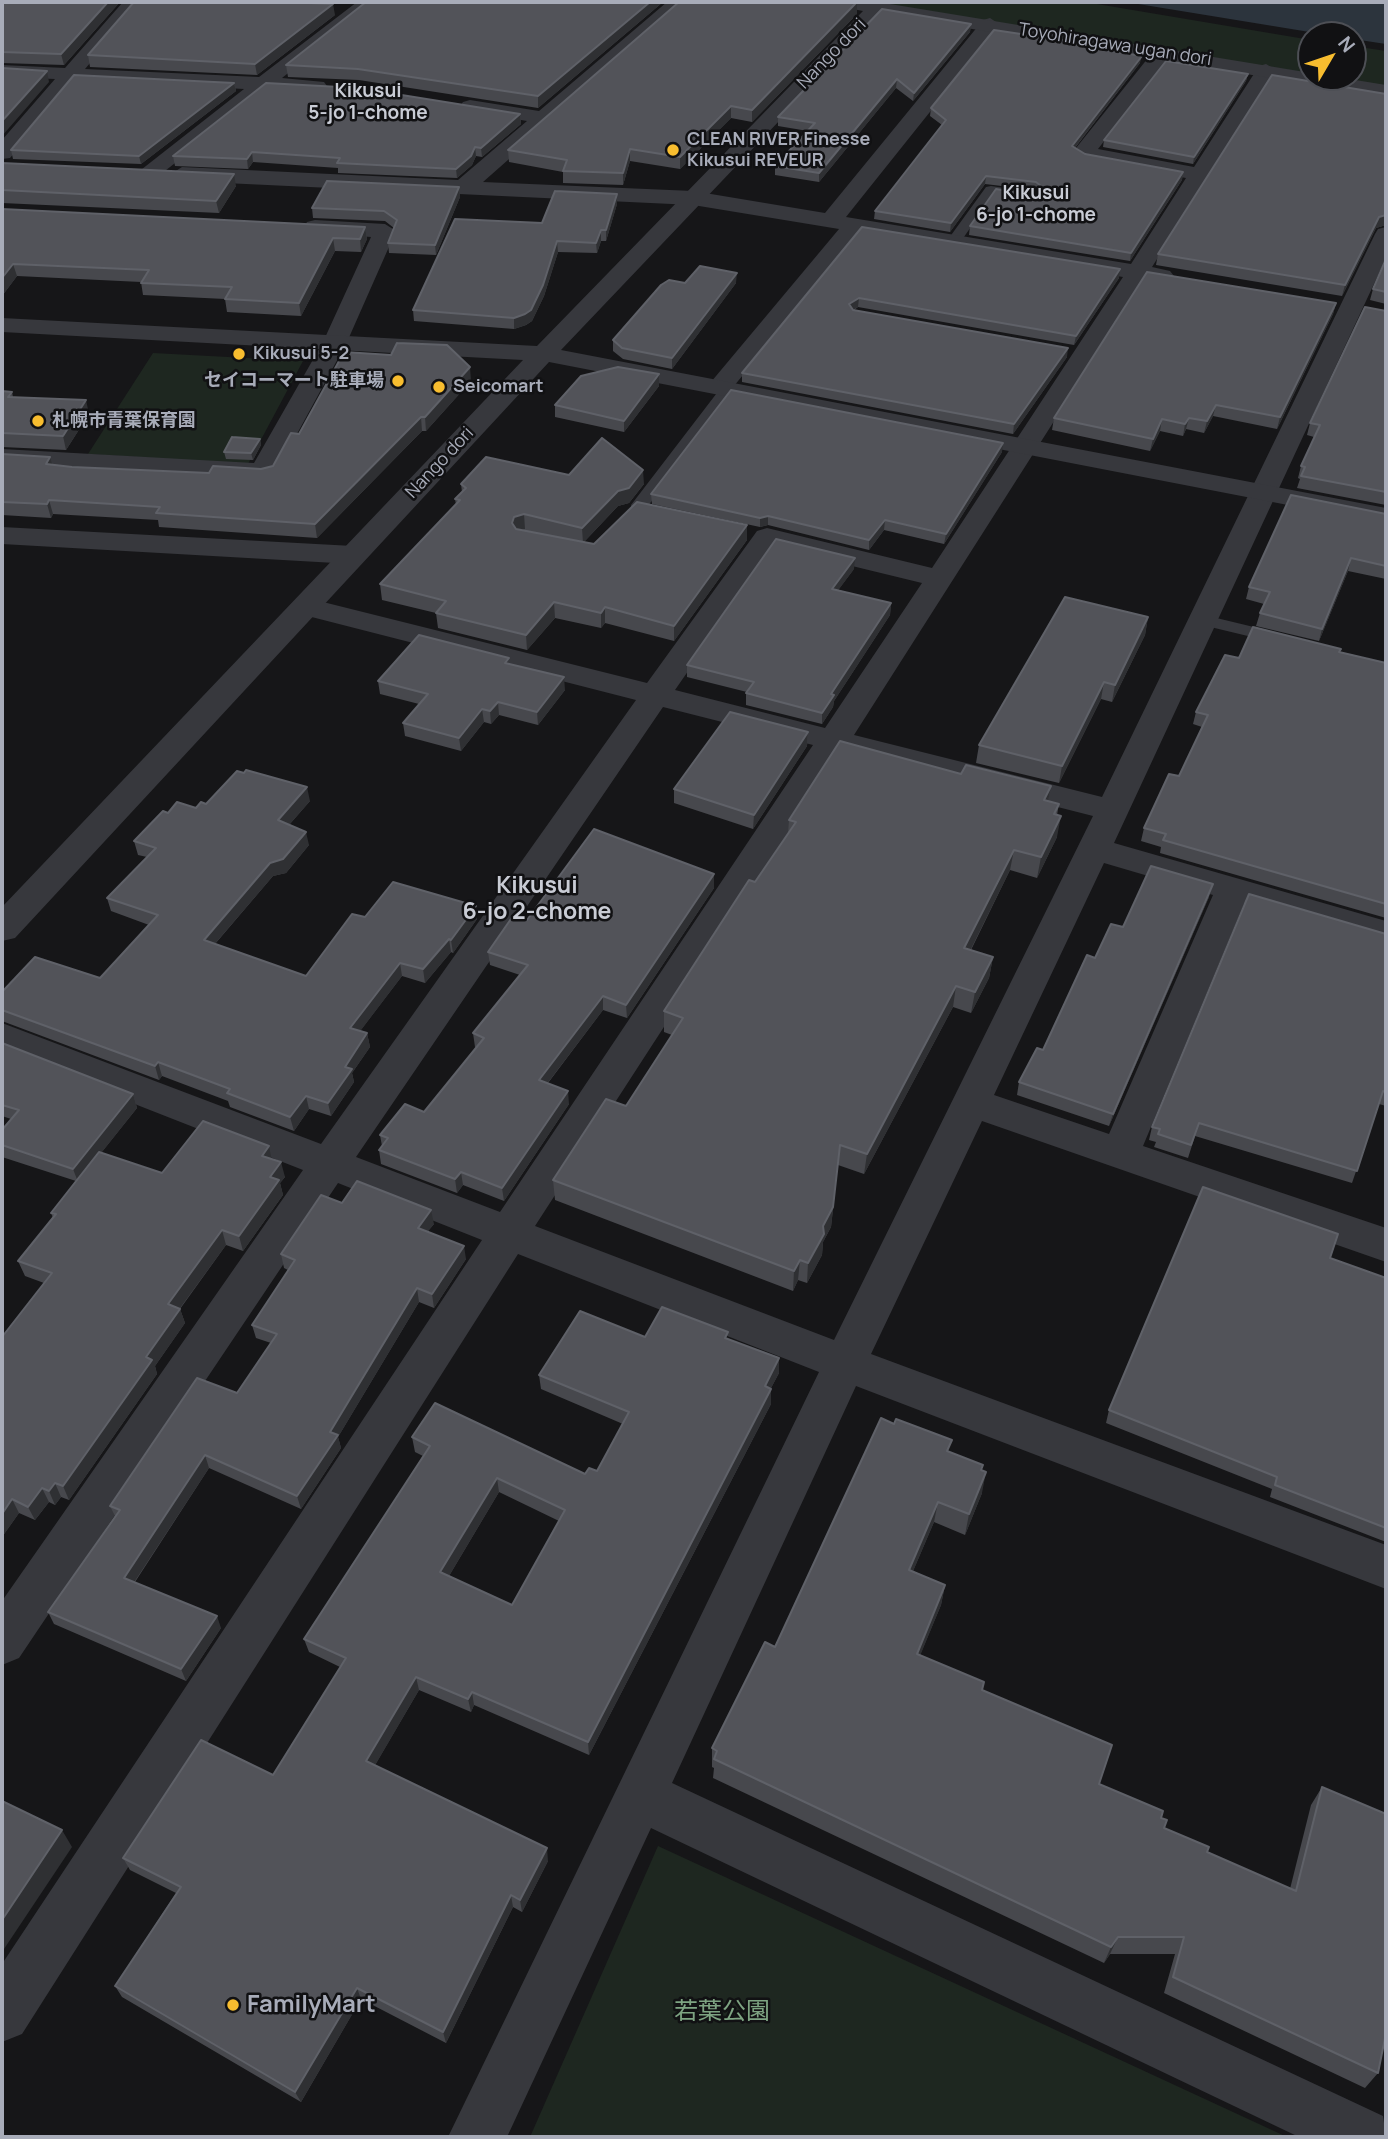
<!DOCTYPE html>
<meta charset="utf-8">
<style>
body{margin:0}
#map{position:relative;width:1388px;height:2139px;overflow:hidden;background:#161618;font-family:Manrope,sans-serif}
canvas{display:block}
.frame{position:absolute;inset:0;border:4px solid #a8acb9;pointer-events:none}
.north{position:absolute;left:1297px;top:21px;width:70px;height:70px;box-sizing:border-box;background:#111113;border:2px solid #4d4f55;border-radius:50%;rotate:51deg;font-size:19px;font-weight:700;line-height:28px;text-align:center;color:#a8acb9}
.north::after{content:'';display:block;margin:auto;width:24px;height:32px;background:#f8bd2f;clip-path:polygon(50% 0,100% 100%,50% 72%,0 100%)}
</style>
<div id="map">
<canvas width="1388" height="2139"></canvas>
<div class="frame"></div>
<div class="north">N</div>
</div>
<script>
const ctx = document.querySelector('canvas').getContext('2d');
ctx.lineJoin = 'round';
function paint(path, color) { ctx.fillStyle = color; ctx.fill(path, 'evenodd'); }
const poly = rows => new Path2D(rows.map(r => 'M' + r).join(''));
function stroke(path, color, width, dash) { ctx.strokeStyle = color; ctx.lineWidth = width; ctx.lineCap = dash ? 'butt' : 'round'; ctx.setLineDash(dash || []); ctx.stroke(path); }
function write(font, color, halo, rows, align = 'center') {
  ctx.font = font + ' Manrope,"Noto Sans JP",sans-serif'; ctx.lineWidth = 5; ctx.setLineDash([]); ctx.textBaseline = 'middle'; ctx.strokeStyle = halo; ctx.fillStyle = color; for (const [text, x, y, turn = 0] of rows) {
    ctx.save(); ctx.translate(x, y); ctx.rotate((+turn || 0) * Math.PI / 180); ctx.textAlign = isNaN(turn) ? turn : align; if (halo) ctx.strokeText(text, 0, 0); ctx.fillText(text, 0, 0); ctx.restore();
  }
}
const green = poly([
 [874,2,1085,2,1311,40,1311,75],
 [1353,46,1386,51,1386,88,1325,77,1353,77],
 [153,353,303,361,248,464,88,454],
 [658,1846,1287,2137,530,2137]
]);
const water = poly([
 [1126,2,1386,2,1386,44,1353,39,1353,35,1328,35]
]);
const service = poly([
 [991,186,1026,191,1033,195,1026,199,994,194,959,244,949,244,949,238,986,187,991,186],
 [728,383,736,388,648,506,664,509,664,517,631,513,631,505,723,385,728,383],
 [1204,615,1287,635,1290,639,1281,644,1198,624,1195,620,1204,615]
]);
const minor = poly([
 [123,2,142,2,85,69,259,77,357,2,377,2,282,78,324,82,327,86,324,90,268,90,156,178,148,180,137,173,244,89,76,80,10,158,2,159,2,140,55,79,2,77,2,65,65,68,123,2],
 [667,2,687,2,483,182,693,191,825,213,983,20,990,18,999,24,997,28,846,217,1131,264,1186,178,1076,158,1073,153,1076,148,1156,48,1170,48,1173,52,1098,149,1194,167,1259,66,1266,64,1276,70,1152,267,1170,271,1174,276,1170,281,1162,283,1144,280,854,735,1102,797,1375,234,1378,229,1386,227,1386,258,1114,843,1386,921,1386,945,1244,904,1143,1146,1386,1228,1386,1262,982,1121,871,1354,1386,1545,1386,1589,856,1386,672,1783,1383,2116,1386,2137,1299,2137,651,1828,507,2137,448,2137,819,1372,518,1254,22,2034,2,2042,2,1964,482,1240,338,1183,19,1658,2,1665,2,1601,303,1170,2,1052,2,1023,321,1144,636,700,296,613,292,607,296,601,307,598,647,683,757,531,767,528,932,568,1123,277,860,233,729,392,720,395,711,392,707,387,711,382,839,229,693,205,182,181,171,174,182,167,458,180,527,121,463,110,460,106,463,102,470,100,539,111,667,2],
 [774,547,922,583,825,728,675,690,774,547],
 [663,707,813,745,500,1212,356,1157,663,707],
 [842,752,1093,816,834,1340,535,1226,842,752],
 [1104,863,1213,895,1109,1134,994,1095,1104,863],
 [315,220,385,224,396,231,347,342,273,478,263,480,2,465,2,449,254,463,323,342,371,237,307,232,304,227,307,222,315,220],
 [2,527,353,546,363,549,367,555,363,561,353,564,2,544,2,527]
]);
const tertiary = poly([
 [835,2,891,2,890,4,1311,73,1311,77,1337,77,1386,85,1386,97,881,14,561,350,1386,508,1386,524,549,362,15,938,2,941,2,907,523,360,2,332,2,318,537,346,863,11,837,6,835,2]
]);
const wall = poly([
 [2,2,120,2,64,65,2,63],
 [366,2,663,2,538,108,359,80,288,77,286,65],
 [857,2,857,14,752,122,731,118,680,169,630,161,623,185,563,183,563,172,509,162,508,150],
 [335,15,257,75,90,67,88,55],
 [971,24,970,32,913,101,896,88,819,182,775,175,775,166,808,131,778,126,778,117],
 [1107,51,1140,63,1075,148,1085,154,1183,172,1182,180,1130,261,969,235,970,226,1039,194,1035,190,985,184,950,232,874,219,875,211,942,125,930,116,931,108],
 [1248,74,1246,81,1193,164,1103,147,1104,140],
 [234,83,236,91,141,164,13,159,11,150],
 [1386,94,1386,225,1376,228,1342,296,1156,265,1158,254],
 [520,114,521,124,482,157,476,156,472,165,457,178,338,173,338,168,253,162,248,169,175,166,173,156],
 [2,163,236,186,219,213,2,203],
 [459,187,460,197,436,255,389,253,388,243,394,228,385,221,313,218,312,208],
 [617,194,617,204,606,241,601,241,597,253,558,252,544,296,532,321,526,325,514,329,414,321,413,310,542,223],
 [2,209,365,227,367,239,361,252,335,251,301,316,227,312,225,299,143,295,141,282,17,276,2,296],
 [862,227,1119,278,1074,345,858,307,853,311,1067,357,1013,434,742,382,742,373],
 [1386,259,1386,304,1370,300,1373,289],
 [685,283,736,283,672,369,623,359,613,351,613,340],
 [1336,303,1333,314,1277,429,1213,416,1204,433,1186,429,1183,436,1160,431,1150,451,1052,430,1054,418],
 [1386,311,1386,505,1297,488,1300,479,1298,478,1301,466,1314,437,1307,435,1310,423],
 [659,374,659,386,624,432,555,417,555,405],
 [471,381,426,431,422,431,317,538,159,527,158,520,53,514,51,518,2,515,2,454,52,464,72,467,209,473,261,469,273,466,299,434],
 [2,391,12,392,13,397,89,414,66,450,2,447],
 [260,439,261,445,253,460,226,459,224,452],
 [1002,452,944,544,884,530,869,550,768,525,760,527,652,504,651,494],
 [569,475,644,484,629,503,618,506,584,542,594,544,747,540,674,641,605,623,601,628,555,618,527,650,438,628,436,613,382,600,380,584,456,505,455,499,462,492,461,484],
 [1386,514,1386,579,1348,571,1319,641,1256,626,1260,613,1264,604,1246,599,1249,587],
 [854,569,838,590,891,603,890,615,834,701,833,707,822,724,746,705,746,693,747,692,687,677,687,665],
 [1148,617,1145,635,1112,702,1101,699,1059,783,976,763,979,745],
 [1340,652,1386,663,1386,918,1160,853,1161,847,1141,841,1144,828,1179,776,1202,727,1193,724,1196,712,1239,658],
 [510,664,565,690,538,725,499,715,491,724,484,722,461,751,405,736,403,723,419,704,380,694,378,681],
 [808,732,807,746,753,829,674,803,674,789],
 [961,774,1051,786,1048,801,1059,804,1057,815,1057,837,1037,878,1010,870,971,950,993,957,989,978,971,1013,953,1007,864,1174,838,1165,831,1227,823,1242,822,1255,807,1283,798,1280,793,1291,555,1200,553,1180,626,1106,672,1035,664,1032,664,1011,788,834,789,820],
 [310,801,289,825,309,845,286,873,273,876,215,944,306,976,365,917,477,919,453,953,451,952,425,983,402,976,360,1031,367,1033,370,1047,352,1073,354,1082,331,1116,309,1109,294,1131,230,1107,228,1101,162,1076,159,1080,2,1021,2,992,100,978,149,925,111,911,107,898,147,857,138,855,134,841,168,813,196,808,206,804],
 [714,874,714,888,627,1018,603,1010,548,1083,569,1104,504,1201,463,1185,457,1193,381,1164,379,1150,382,1146,380,1135,424,1112,476,1048,475,1047,473,1033,520,975,490,965,488,952,527,920],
 [1209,897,1109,1126,1017,1095,1019,1082,1043,1050,1095,958,1123,927],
 [1386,934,1386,1106,1379,1104,1352,1183,1195,1136,1188,1158,1154,1147,1156,1142,1149,1140,1152,1127],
 [2,1043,133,1094,137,1108,101,1153,162,1173,272,1159,285,1177,280,1183,283,1195,243,1251,226,1245,180,1309,185,1323,155,1366,157,1374,69,1500,61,1497,55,1505,49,1502,35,1520,19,1513,2,1537,44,1283,25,1276,18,1261,53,1218,51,1213,76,1181,2,1157,2,1130,11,1119,2,1116],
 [342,1203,434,1224,428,1231,466,1259,434,1308,419,1302,338,1437,341,1448,301,1509,209,1468,135,1582,221,1628,186,1681,54,1624,48,1612,115,1516,110,1506,237,1393,271,1343,256,1338,252,1325,288,1270,284,1268,281,1254],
 [1330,1258,1386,1278,1386,1542,1270,1497,1272,1489,1106,1423,1109,1410],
 [645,1337,728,1339,779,1373,771,1388,771,1404,589,1755,474,1705,471,1712,419,1690,375,1765,548,1861,522,1912,513,1907,446,2043,361,1999,301,2102,122,1997,115,1986,176,1893,130,1870,123,1858,273,1775,340,1667,309,1652,304,1639,423,1456,415,1452,412,1437,585,1474,597,1471,623,1424,541,1389,539,1375],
 [499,1492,559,1521,512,1605,449,1576],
 [950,1452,982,1470,982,1493,965,1535,934,1522,913,1571,945,1585,941,1605,920,1655,982,1690,1099,1784,1161,1818,1164,1828,1207,1852,1290,1889,1311,1805,1322,1787,1378,2073,1365,2088,1164,1993,1175,1954,1110,1954,1104,1963,713,1778,714,1768,712,1767,712,1748,775,1647]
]);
const shadedWall = poly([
 [108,2,120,2,64,65,61,54],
 [650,2,663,2,538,108,538,96],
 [857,2,857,14,752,122,752,110],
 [333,4,335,15,257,75,255,64],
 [971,24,970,32,913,101,914,93],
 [1142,56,1140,63,1070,154,1072,146],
 [47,71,49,82,2,136,2,121],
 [1248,74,1246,81,1193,164,1194,157],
 [897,79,896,88,819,182,819,173],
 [234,83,236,91,141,164,139,156],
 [731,106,731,118,680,169,680,157],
 [520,114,521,124,482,157,481,148],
 [475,147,476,156,472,165,457,178,456,169],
 [630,149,630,161,623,185,623,173],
 [252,152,253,162,248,169,247,159],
 [1183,172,1182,180,1130,261,1131,253],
 [234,174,236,186,219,213,216,201],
 [986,176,985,184,950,232,951,223],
 [459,187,460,197,436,255,435,245],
 [617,194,617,204,606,241,606,230],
 [1386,215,1386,225,1376,228,1342,296,1345,285,1379,217],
 [365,227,367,239,361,252,360,239],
 [601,230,601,241,597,253,596,243],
 [333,238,335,251,301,316,299,303],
 [557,241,558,252,544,296,532,321,526,325,514,329,514,318],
 [13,264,17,276,2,296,2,278],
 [1120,269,1119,278,1074,345,1076,336],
 [737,273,736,283,672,369,672,358],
 [859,298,858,307,848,313,849,304],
 [1336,303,1333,314,1277,429,1280,417],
 [1068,348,1067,357,1013,434,1014,424],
 [470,367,471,381,426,431,425,417],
 [659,374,659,386,624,432,624,421],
 [86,400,89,414,66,450,63,436],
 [1216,405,1213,416,1204,433,1207,421],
 [421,417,422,431,317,538,315,524],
 [1189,418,1186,429,1183,436,1185,424],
 [1162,419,1160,431,1150,451,1153,439],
 [260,439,261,445,253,460,251,453],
 [1003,443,1002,452,944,544,946,534],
 [50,457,54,471,46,464],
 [643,470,644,484,629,503,618,506,583,543,582,528,618,491],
 [49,500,53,514,51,518,47,504],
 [524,514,525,529,516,532,512,523,514,517],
 [768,516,768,525,760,527,760,518],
 [885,520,884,530,869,550,869,540],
 [747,525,747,540,674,641,674,626],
 [855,558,854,569,831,600,832,589],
 [1351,558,1348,571,1319,641,1322,629],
 [554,602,555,618,527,650,526,635],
 [891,603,890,615,834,701,833,707,822,724,822,713,831,694],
 [605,607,605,623,601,628,601,613],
 [1148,617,1145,635,1112,702,1115,685],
 [564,677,565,690,538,725,537,712],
 [1104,682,1101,699,1059,783,1062,766],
 [498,702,499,715,491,724,490,711],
 [482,709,484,722,461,751,459,738],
 [808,732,807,746,753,829,754,815],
 [1051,786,1047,807,1044,800],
 [307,787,310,801,281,834,278,820],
 [1061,816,1057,837,1037,878,1041,857],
 [306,832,309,845,286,873,273,876,207,953,204,940,270,863],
 [1014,850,1010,870,961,969,964,948],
 [714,874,714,888,627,1018,626,1005],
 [1213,884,1209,897,1109,1126,1113,1114],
 [476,906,477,919,453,953,451,940],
 [449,939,451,952,425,983,423,969],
 [993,957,989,978,971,1013,975,992],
 [400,963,402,976,352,1042,350,1028],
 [956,986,953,1007,864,1174,867,1154],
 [603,996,603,1010,540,1093,539,1080],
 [367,1033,370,1047,352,1073,354,1082,331,1116,328,1103,345,1067],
 [158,1062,162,1076,159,1080,155,1066],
 [568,1091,569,1104,504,1201,502,1188],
 [133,1094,137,1108,78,1182,73,1169],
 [306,1096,309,1109,294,1131,290,1117],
 [840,1145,831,1227,823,1242,822,1255,807,1283,808,1263,823,1226],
 [269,1146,272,1161,262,1156],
 [281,1162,285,1177,280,1183,283,1195,243,1251,239,1236,270,1177],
 [461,1172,463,1185,457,1193,455,1179],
 [431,1210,434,1224,420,1241,418,1228],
 [222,1230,226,1245,172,1319,168,1304],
 [464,1246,466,1259,434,1308,432,1294],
 [800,1260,798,1280,793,1291,794,1271],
 [417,1288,419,1302,338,1437,341,1448,301,1509,297,1496,330,1432],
 [180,1309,185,1323,155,1366,157,1374,69,1500,63,1486,146,1357],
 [779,1358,779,1373,764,1401,765,1386],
 [771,1389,771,1404,589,1755,588,1742],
 [205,1455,209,1468,129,1590,124,1578],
 [986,1472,982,1493,965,1535,969,1514],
 [497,1478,499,1492,443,1586,440,1572],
 [55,1483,61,1497,55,1505,49,1491],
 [42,1488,49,1502,35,1520,28,1507],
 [12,1499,19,1513,2,1537,2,1514],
 [938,1502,934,1522,905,1590,909,1570],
 [945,1585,941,1605,913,1673,917,1654],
 [217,1616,221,1628,186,1681,181,1669],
 [416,1677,419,1690,370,1774,366,1761],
 [472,1692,474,1705,471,1712,468,1699],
 [62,1830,72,1847,2,1952,2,1920],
 [547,1848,548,1861,522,1912,520,1900],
 [511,1895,513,1907,446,2043,443,2032],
 [1118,1937,1110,1954,1104,1963,1111,1947],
 [357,1988,361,1999,301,2102,295,2092]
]);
const building = poly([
 [2,2,108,2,61,54,2,52,2,2],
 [134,2,282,2,333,4,255,64,88,55,134,2],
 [366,2,650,2,538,96,358,69,286,65,366,2],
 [679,2,857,2,752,110,731,106,680,157,630,149,623,173,563,171,567,160,508,150,679,2],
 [882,9,971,24,914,93,897,79,819,173,775,166,815,123,778,117,882,9],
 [994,30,1108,47,1105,50,1142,56,1072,146,1085,154,1183,172,1131,253,970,226,996,189,1036,196,1046,190,1036,182,986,176,951,223,875,211,946,120,931,108,994,30],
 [1166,61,1248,74,1194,157,1104,140,1166,61],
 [2,68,47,71,2,121,2,68],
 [74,75,234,83,139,156,11,150,74,75],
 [1272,75,1386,94,1386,215,1379,217,1345,285,1158,254,1272,75],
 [266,83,358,88,520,114,481,148,475,147,471,156,456,169,337,163,340,158,252,152,247,159,173,156,266,83],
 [2,163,234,174,216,201,2,190,2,163],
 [327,181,459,187,435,245,388,243,397,220,384,211,312,208,327,181],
 [555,191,617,194,606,230,601,230,596,243,557,241,543,285,531,310,525,314,514,318,413,310,455,219,542,223,555,191],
 [2,209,365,227,360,239,333,238,299,303,225,299,232,287,141,283,149,270,13,264,2,278,2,209],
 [862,227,1120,269,1076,336,859,298,849,304,853,310,1068,348,1014,424,742,373,862,227],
 [1386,259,1386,292,1373,289,1386,259],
 [700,266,737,273,672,358,622,348,613,340,661,285,669,280,685,283,700,266],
 [1147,272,1336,303,1280,417,1216,405,1207,421,1189,418,1185,424,1162,419,1153,439,1054,418,1147,272],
 [1365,307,1386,311,1386,492,1301,476,1305,467,1301,466,1320,425,1310,423,1365,307],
 [397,343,447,345,470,367,425,417,421,417,315,524,156,513,160,507,49,500,47,504,2,502,2,454,50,457,46,464,72,467,209,473,213,466,261,469,273,466,291,433,299,434,344,352,391,355,397,343],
 [618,367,659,374,624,421,555,405,581,376,618,367],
 [731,390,1003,443,946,534,885,520,869,540,768,516,760,518,651,494,731,390],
 [2,391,12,392,8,397,86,400,63,436,2,433,2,391],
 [232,437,260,439,251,453,224,452,232,437],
 [602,438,643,470,629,488,618,491,582,528,524,514,514,517,512,523,516,529,594,544,637,502,747,525,674,626,605,607,601,613,554,602,526,635,436,613,446,601,380,584,460,500,455,499,466,488,461,484,486,457,569,475,602,438],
 [1291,495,1386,514,1386,566,1351,558,1322,629,1260,613,1270,592,1249,587,1291,495],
 [776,539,855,558,832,589,891,603,831,694,834,695,822,713,746,693,754,682,687,665,776,539],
 [1065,597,1148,617,1115,685,1104,682,1062,766,979,745,1065,597],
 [1253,627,1341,649,1339,652,1386,663,1386,904,1163,840,1166,834,1144,828,1169,774,1179,776,1208,715,1196,712,1225,655,1239,658,1253,627],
 [419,635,509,658,505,663,564,677,537,712,498,702,490,711,482,709,459,738,403,723,428,694,378,681,419,635],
 [730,712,808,732,754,815,674,789,730,712],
 [840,741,961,774,966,765,1051,786,1044,800,1059,804,1054,814,1061,816,1041,857,1014,850,964,948,993,957,975,992,956,986,867,1154,840,1145,833,1207,823,1226,824,1234,808,1263,800,1260,794,1271,553,1180,606,1099,626,1106,683,1018,664,1011,749,880,755,882,796,822,789,820,840,741],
 [246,770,307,787,278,820,306,832,283,859,270,863,204,940,306,976,352,914,365,917,393,882,476,906,451,940,449,939,423,969,400,963,350,1028,367,1033,345,1067,352,1069,328,1103,306,1096,290,1117,227,1093,230,1089,158,1062,155,1066,2,1010,2,992,35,957,100,978,158,915,107,898,156,848,134,841,163,811,168,813,177,802,196,808,201,802,206,804,237,771,244,773,246,770],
 [594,829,714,874,626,1005,603,996,539,1080,568,1091,502,1188,461,1172,455,1179,379,1150,388,1138,380,1135,405,1104,424,1112,484,1038,473,1033,528,965,488,952,513,916,527,920,594,829],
 [1151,866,1213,884,1113,1114,1019,1082,1037,1048,1043,1050,1087,955,1095,958,1111,924,1123,927,1151,866],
 [1249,894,1386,934,1386,1092,1383,1091,1357,1171,1199,1123,1191,1145,1158,1134,1160,1129,1152,1127,1249,894],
 [2,1043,133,1094,73,1169,2,1145,2,1130,19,1110,2,1105,2,1043],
 [203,1121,269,1146,262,1156,281,1162,270,1177,279,1180,239,1236,222,1230,168,1304,180,1309,146,1357,152,1360,63,1486,55,1483,49,1491,42,1488,28,1507,12,1499,2,1514,2,1337,52,1273,18,1261,56,1214,51,1213,99,1152,162,1173,203,1121],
 [357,1181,431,1210,418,1228,464,1246,432,1294,417,1288,330,1432,338,1435,297,1496,205,1455,124,1578,217,1616,181,1669,48,1612,120,1510,110,1506,197,1378,237,1393,277,1334,252,1325,295,1260,281,1254,321,1195,342,1203,357,1181],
 [1203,1187,1338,1234,1330,1258,1386,1278,1386,1528,1275,1485,1277,1477,1109,1410,1203,1187],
 [662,1307,728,1332,725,1338,779,1358,765,1386,771,1389,588,1742,472,1692,468,1699,416,1677,366,1761,547,1848,520,1900,511,1895,443,2032,357,1988,295,2092,115,1986,181,1887,123,1858,201,1740,273,1775,346,1658,304,1639,430,1446,412,1437,435,1403,585,1474,589,1468,597,1471,629,1412,539,1375,580,1311,645,1337,662,1307],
 [497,1478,565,1510,512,1605,440,1572,497,1478],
 [881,1418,894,1424,896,1419,952,1440,947,1451,983,1465,981,1470,986,1472,969,1514,938,1502,909,1570,945,1585,917,1654,984,1682,982,1690,1112,1745,1099,1784,1163,1811,1161,1818,1167,1820,1164,1828,1209,1847,1207,1852,1296,1891,1322,1787,1386,1814,1386,2033,1378,2073,1173,1977,1184,1937,1118,1937,1111,1947,714,1759,717,1751,712,1748,765,1642,775,1647,881,1418],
 [2,1801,62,1830,2,1920,2,1801]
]);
const markers = [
 [673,150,7,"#f8bd2f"],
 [239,354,7,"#f8bd2f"],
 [398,381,7,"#f8bd2f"],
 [439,387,7,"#f8bd2f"],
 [38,421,7,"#f8bd2f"],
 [233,2005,7,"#f8bd2f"]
];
const farStreetnames = [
 ["Toyohiragawa ugan dori",1115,45,9],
 ["Nango dori",832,54,-46],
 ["Nango dori",440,463,-47]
];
const farPoinames = [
 ["CLEAN RIVER Finesse",687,140],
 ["Kikusui REVEUR",687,161],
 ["Kikusui 5-2",253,354],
 ["セイコーマート駐車場",384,381,"right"],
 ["Seicomart",453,387],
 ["札幌市青葉保育園",52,421]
];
const farNeighbourhoodnames = [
 ["Kikusui",368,92],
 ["5-jo 1-chome",368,114],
 ["Kikusui",1036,194],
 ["6-jo 1-chome",1036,216]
];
const neighbourhoodNames = [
 ["Kikusui",537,887],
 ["6-jo 2-chome",537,913]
];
const nearPoinames = [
 ["FamilyMart",247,2005]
];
const nearParknames = [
 ["若葉公園",722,2012]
];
paint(green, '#1e2720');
paint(water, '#2c343d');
paint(service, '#37383d');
paint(minor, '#37383d');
paint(tertiary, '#37383d');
paint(wall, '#47484d');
paint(shadedWall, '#2f3033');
paint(building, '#525359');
stroke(building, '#5f6168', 2);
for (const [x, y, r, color] of markers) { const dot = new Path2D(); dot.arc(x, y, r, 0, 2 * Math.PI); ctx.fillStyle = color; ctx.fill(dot); stroke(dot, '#111113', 2.5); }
write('18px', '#a8acb9', '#111113', farStreetnames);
write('bold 18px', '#a8acb9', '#111113', farPoinames, 'left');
write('bold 19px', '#c9ccd5', '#111113', farNeighbourhoodnames);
write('bold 23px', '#c9ccd5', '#111113', neighbourhoodNames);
write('bold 24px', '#a8acb9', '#111113', nearPoinames, 'left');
write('24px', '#7ea482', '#111113', nearParknames);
</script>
